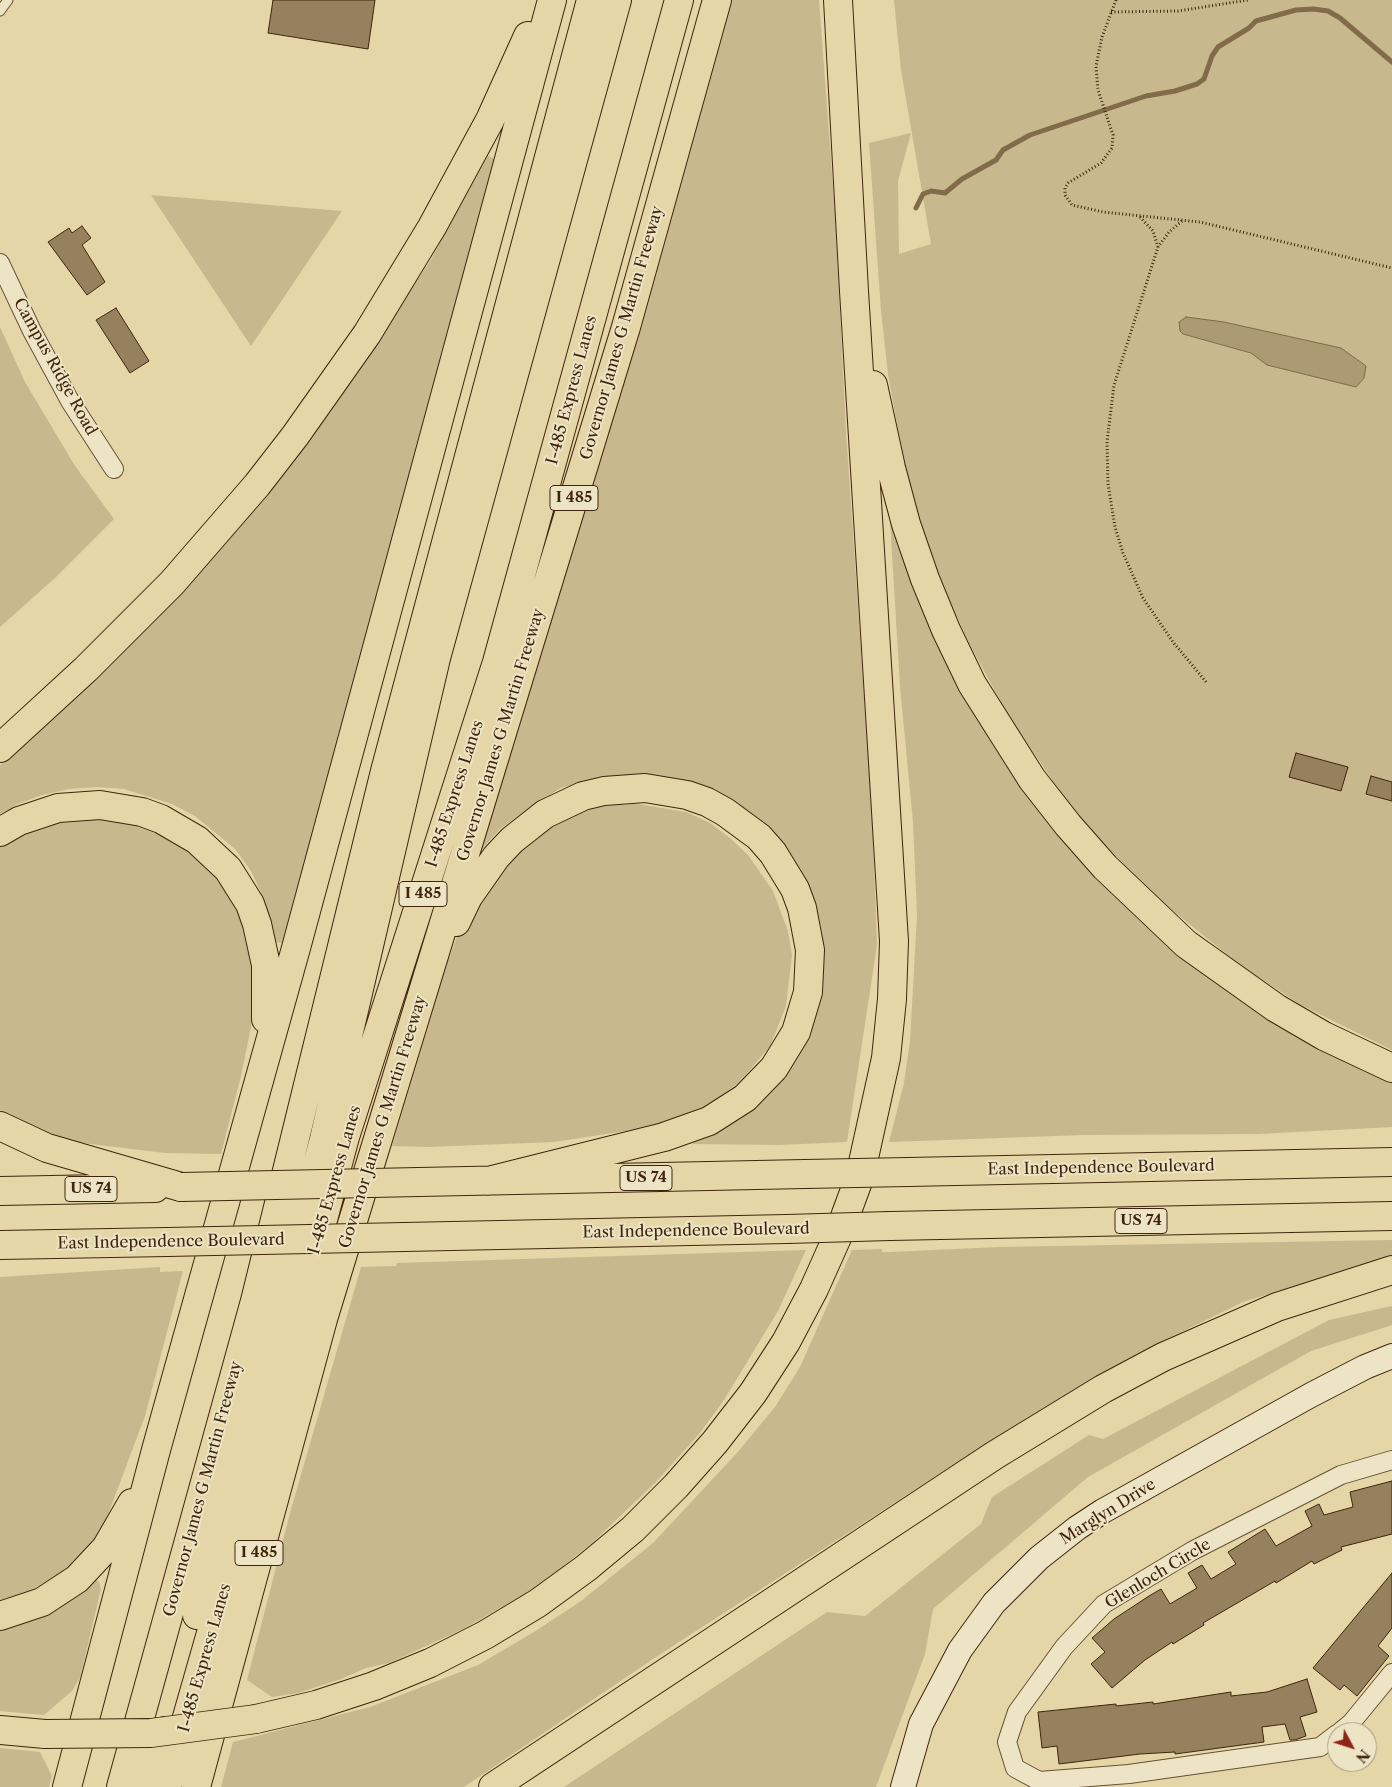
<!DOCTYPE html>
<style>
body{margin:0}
#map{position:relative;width:1392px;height:1787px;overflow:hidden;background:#e4d6a7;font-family:"Libre Caslon Text",serif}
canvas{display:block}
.north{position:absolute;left:1327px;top:1722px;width:50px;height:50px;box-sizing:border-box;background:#ede4c6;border:1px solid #a8987c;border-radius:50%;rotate:130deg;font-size:14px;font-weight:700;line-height:20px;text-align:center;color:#40250d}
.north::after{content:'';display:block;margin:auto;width:18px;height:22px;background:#8f2418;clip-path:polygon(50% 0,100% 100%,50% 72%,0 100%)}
</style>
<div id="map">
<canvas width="1392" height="1787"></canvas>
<div class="north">N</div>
</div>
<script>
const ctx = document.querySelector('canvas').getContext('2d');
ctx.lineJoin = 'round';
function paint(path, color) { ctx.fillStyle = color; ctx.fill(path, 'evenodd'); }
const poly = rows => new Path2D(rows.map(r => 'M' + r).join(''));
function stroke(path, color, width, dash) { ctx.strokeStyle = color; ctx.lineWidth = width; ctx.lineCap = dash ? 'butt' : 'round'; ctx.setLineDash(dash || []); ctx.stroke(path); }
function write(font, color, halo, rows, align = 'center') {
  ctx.font = font + ' "Libre Caslon Text",serif'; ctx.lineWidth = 4; ctx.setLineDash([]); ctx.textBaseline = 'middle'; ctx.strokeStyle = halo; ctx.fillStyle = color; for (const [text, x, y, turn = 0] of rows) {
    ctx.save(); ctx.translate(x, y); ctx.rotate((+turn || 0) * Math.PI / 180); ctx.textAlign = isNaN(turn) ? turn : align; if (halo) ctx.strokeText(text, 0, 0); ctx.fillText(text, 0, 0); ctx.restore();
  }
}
const green = poly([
 [704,0,819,0,835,213,846,431,872,811,877,945,847,1142,779,1145,693,1144,692,1141,760,1095,813,948,751,824,586,782,561,788,530,807,500,829,476,856],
 [894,0,1392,0,1392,1050,1301,1005,1240,965,1151,893,1075,813,1008,715,970,645,946,593,923,530,904,463,888,374,881,311,869,143,911,133,898,181,899,254,931,244,901,70],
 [488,156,497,160,282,943,276,942,264,899,251,871,235,849,195,816,172,804,124,789,98,787,69,789,42,795,18,804,0,814,0,765,27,743,114,661,188,585,245,520,320,425,429,263],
 [151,195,342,211,251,346],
 [0,327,25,382,75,466,114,519,56,577,0,627],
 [890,520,916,594,944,654,1105,884,1178,954,1392,1080,1392,1127,1258,1134,1083,1135,889,1142,904,1083,910,1041,917,915,913,822,900,687],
 [638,804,686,812,710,823,730,838,748,855,773,891,788,931,792,955,786,1006,770,1046,739,1083,718,1099,693,1114,665,1125,554,1142,428,1147,392,1146,448,961,466,913,527,838,581,811,609,805],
 [57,817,138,820,207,858,247,921,255,986,252,1022,241,1076,221,1154,165,1153,74,1142,27,1126,0,1110,0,843],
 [1392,1240,1392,1256,1243,1302,1155,1345,1094,1378,970,1454,659,1655,464,1787,221,1787,233,1742,370,1707,478,1665,534,1632,581,1601,653,1543,736,1454,775,1407,800,1367,852,1250,882,1249,882,1252,890,1252,999,1247],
 [806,1250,778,1311,724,1400,700,1433,656,1482,593,1542,562,1567,523,1595,463,1629,389,1663,366,1668,341,1679,298,1693,272,1697,247,1680,290,1513,361,1267,396,1266,397,1263],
 [160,1267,160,1272,183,1271,145,1416,106,1520,96,1538,79,1558,59,1574,31,1590,0,1600,0,1277],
 [1392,1306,1392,1325,1311,1351,1088,1477,933,1609,925,1654,876,1787,564,1787,827,1612,865,1616,981,1524,992,1497,1089,1435,1103,1439,1329,1320],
 [95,1579,99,1582,101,1589,80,1678,72,1691,44,1715,0,1711,0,1624],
 [0,1748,40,1752,52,1776,49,1787,0,1787]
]);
const water = poly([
 [1186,317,1224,322,1341,348,1366,366,1364,378,1356,387,1267,365,1251,353,1183,334,1180,331,1179,322,1186,317]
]);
const stream = poly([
 [916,208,923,194,931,191,945,193,962,179,996,160,1003,150,1030,135,1146,96,1175,91,1197,84,1204,79,1212,56,1218,47,1249,28,1256,21,1296,10,1313,9,1328,11,1340,18,1392,62]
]);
const building = poly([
 [273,0,375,0,368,49,268,33,273,0],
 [82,226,91,238,82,245,105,282,87,295,48,242,69,228,72,233,82,226],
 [116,308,149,361,130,373,96,320,116,308],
 [1296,753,1348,767,1341,791,1289,777,1296,753],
 [1371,776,1392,782,1392,801,1366,794,1371,776],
 [1392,1481,1392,1534,1341,1547,1342,1550,1314,1564,1312,1561,1276,1583,1275,1581,1203,1623,1204,1625,1173,1644,1172,1642,1145,1660,1112,1688,1091,1664,1105,1652,1092,1638,1114,1619,1149,1596,1161,1589,1170,1604,1197,1588,1188,1573,1202,1565,1211,1579,1236,1564,1228,1552,1265,1529,1276,1546,1312,1526,1305,1511,1319,1504,1324,1515,1353,1507,1350,1492,1392,1481],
 [1392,1573,1392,1628,1378,1646,1389,1656,1357,1696,1344,1685,1340,1690,1313,1668,1392,1573],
 [1307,1679,1317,1712,1300,1717,1306,1736,1295,1740,1290,1740,1285,1724,1262,1727,1264,1742,1175,1754,1175,1752,1140,1754,1059,1764,1057,1746,1042,1748,1038,1712,1116,1704,1116,1706,1153,1702,1153,1704,1231,1692,1231,1696,1267,1692,1307,1679]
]);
const path = poly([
 [1116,0,1102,37,1096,66,1098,90,1113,135,1112,148,1101,163,1068,183,1065,188,1065,195,1072,205,1103,212,1200,222,1392,268],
 [1111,12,1178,11,1248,0],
 [1140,217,1153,231,1158,247],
 [1182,221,1169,232,1158,247,1114,385,1107,442,1108,484,1115,527,1123,553,1143,598,1173,642,1207,683]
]);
const lane = poly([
 [0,11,8,0]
]);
const street = poly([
 [0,263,32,331,70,401,114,469],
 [1340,1732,1351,1723,1392,1673],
 [1337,1734,1320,1747,1129,1774,1039,1781,1015,1768,1007,1742,1017,1712,1064,1647,1104,1604,1192,1551,1341,1475,1392,1460]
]);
const secondary = poly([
 [903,1787,921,1724,960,1650,994,1603,1039,1558,1077,1528,1103,1511,1311,1395,1365,1367,1392,1356]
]);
const highway = poly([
 [873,385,891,468,906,524,925,579,946,630,972,684,1032,779,1068,825,1105,867,1186,944,1276,1008,1324,1036,1392,1068],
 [0,748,86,669,172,583,257,485,295,436,367,334,432,227,490,120,528,36],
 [0,832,19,821,58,808,100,805,142,812,161,819,197,840,228,869,250,904,257,924,266,965,266,1019],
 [456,922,468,897,496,857,512,840,545,814,583,796,604,791,645,788,687,795,707,802,725,812,759,837,773,853,795,889,802,908,810,950,808,992,796,1032,774,1068,745,1098,709,1121,664,1137,488,1181],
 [0,1126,47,1148,181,1187],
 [908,1172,1392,1162],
 [419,1182,805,1174],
 [0,1191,155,1188],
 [890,1226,1392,1216],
 [404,1237,787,1229],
 [0,1245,167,1242],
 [197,1615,324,1139,436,658,617,0],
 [0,1616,42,1602,77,1579,106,1548,132,1503],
 [256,1719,316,1705,374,1686,430,1663,485,1635,538,1603,586,1568,633,1529,676,1486,715,1442,753,1393,786,1342,814,1289,839,1233,860,1176,886,1058,892,999,894,941,854,291,838,0],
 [0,1730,45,1734],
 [67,1787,156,1450,296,948,552,0],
 [121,1787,255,1301,385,771,591,0],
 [147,1787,165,1731],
 [167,1787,239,1535,345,1137,497,662,679,0],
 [196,1787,323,1319,626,327,717,0],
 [493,1787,995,1455,1103,1389,1163,1357,1277,1307,1392,1270]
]);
const highwayBridge = poly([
 [805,1174,908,1172],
 [181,1187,419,1182],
 [787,1229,890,1226],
 [167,1242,404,1237],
 [45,1734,151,1733,256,1719]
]);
const shields = [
 [574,498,48],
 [423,894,48],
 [646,1178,52],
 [91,1189,52],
 [1141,1221,52],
 [259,1553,48]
];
const shieldNames = [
 ["I 485",574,498],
 ["I 485",423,894],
 ["US 74",646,1178],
 ["US 74",91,1189],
 ["US 74",1141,1221],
 ["I 485",259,1553]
];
const streetNames = [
 ["Governor James G Martin Freeway",622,333,-74],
 ["Campus Ridge Road",55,367,61],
 ["I-485 Express Lanes",572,390,-75],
 ["Governor James G Martin Freeway",501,735,-73],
 ["I-485 Express Lanes",455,794,-72],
 ["Governor James G Martin Freeway",383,1122,-73],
 ["East Independence Boulevard",1101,1168,-1],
 ["I-485 Express Lanes",335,1180,-74],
 ["East Independence Boulevard",696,1231,-1],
 ["East Independence Boulevard",171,1242,-1],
 ["Governor James G Martin Freeway",203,1489,-75],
 ["Marglyn Drive",1108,1512,-32],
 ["Glenloch Circle",1158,1574,-31],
 ["I-485 Express Lanes",205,1658,-74]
];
paint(green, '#c8b88d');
paint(water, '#ac9a73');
stroke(water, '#816b4a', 1);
stroke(stream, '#816b4a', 5);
paint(building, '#95815d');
stroke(building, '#40250d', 1);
stroke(lane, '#695134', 11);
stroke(street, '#695134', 20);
stroke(secondary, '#40250d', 26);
stroke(highway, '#40250d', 30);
stroke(path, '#40250d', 3, [1, 2.5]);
stroke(lane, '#ede4c6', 9);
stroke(street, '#ede4c6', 18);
stroke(secondary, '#ede4c6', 24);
stroke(highway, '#e4d6a7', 28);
stroke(highwayBridge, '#40250d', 30, []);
stroke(highwayBridge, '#e4d6a7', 28);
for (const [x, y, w] of shields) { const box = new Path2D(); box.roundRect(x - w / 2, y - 12.5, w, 25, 4); ctx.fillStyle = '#ede4c6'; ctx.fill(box); stroke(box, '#40250d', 1); }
write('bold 15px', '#40250d', null, shieldNames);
write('16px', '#40250d', '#ede4c6', streetNames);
</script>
